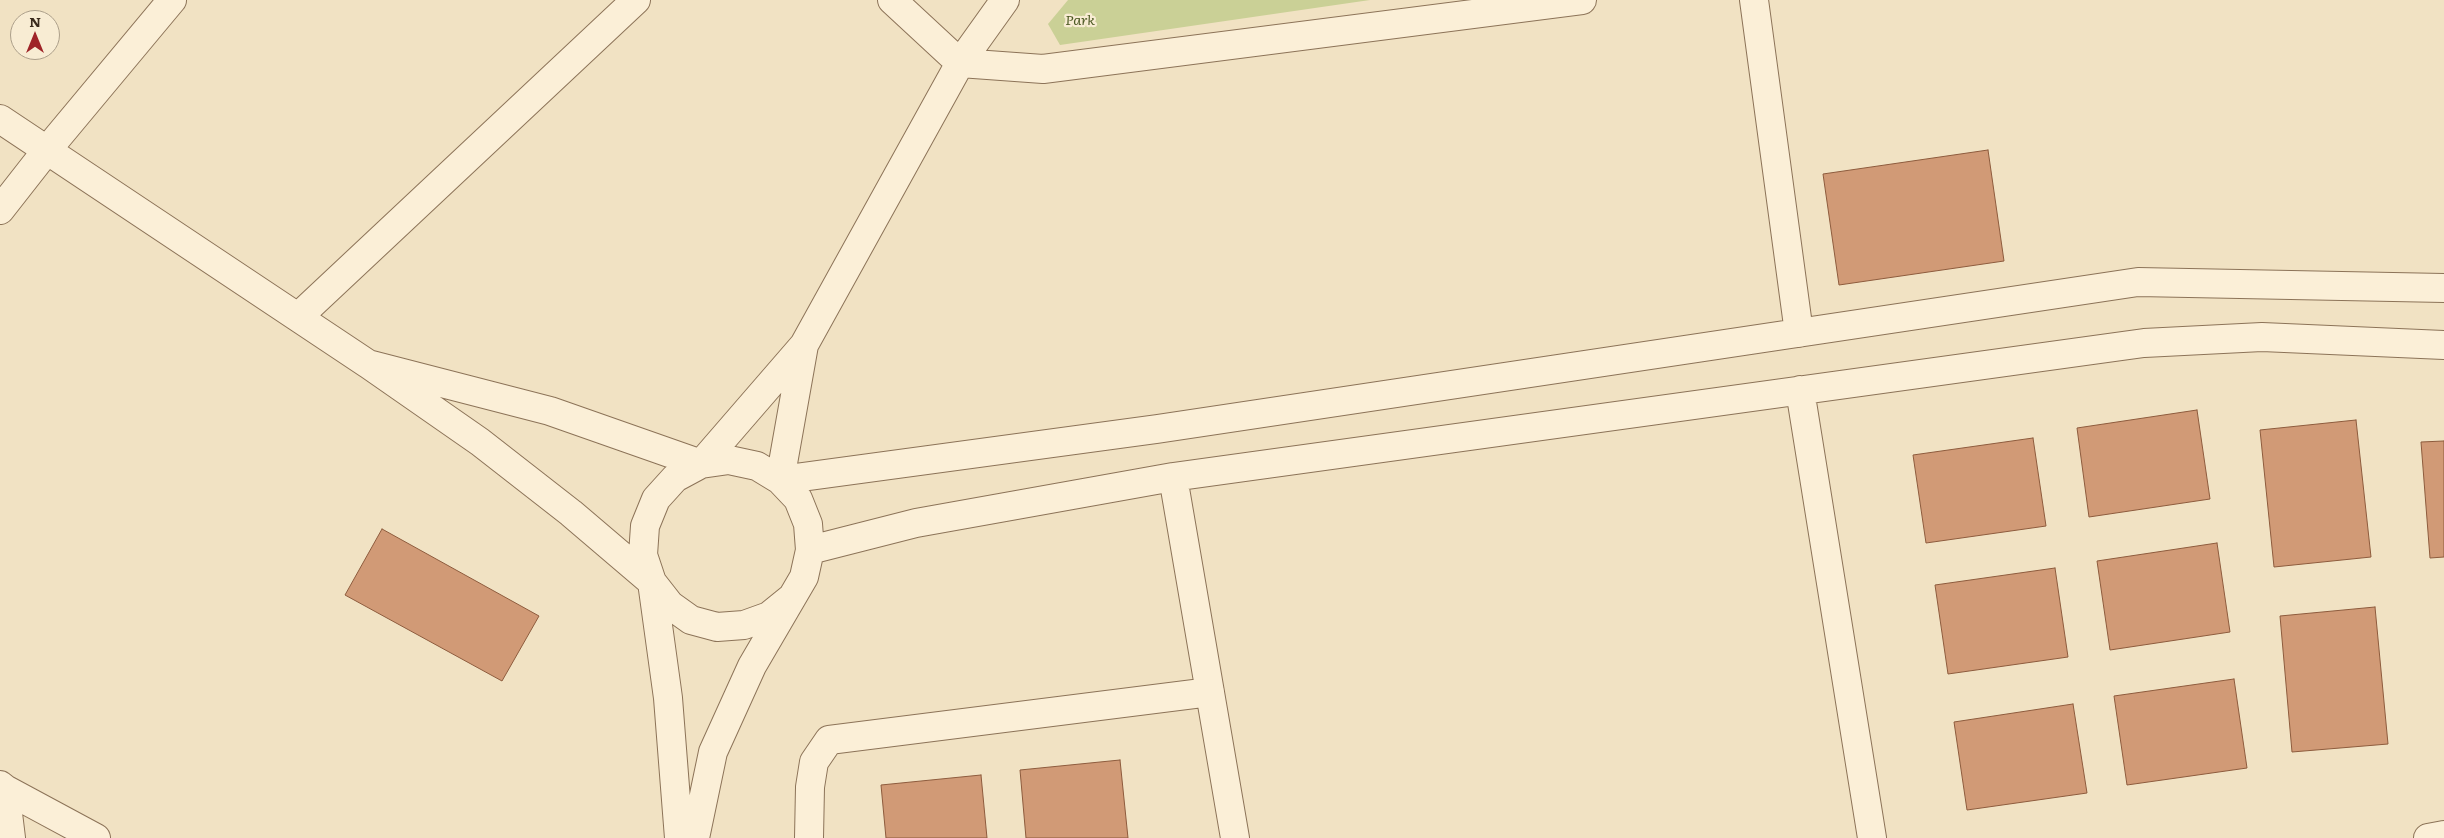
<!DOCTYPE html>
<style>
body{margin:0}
#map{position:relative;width:2444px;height:838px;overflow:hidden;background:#f1e2c3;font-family:Literata,serif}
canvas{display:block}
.north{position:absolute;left:10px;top:10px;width:50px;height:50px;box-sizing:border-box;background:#f8ecd3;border:1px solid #ac9f8a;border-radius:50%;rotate:0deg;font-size:14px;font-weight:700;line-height:20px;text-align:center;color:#3b2b1d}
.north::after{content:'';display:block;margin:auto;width:18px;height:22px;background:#9f2428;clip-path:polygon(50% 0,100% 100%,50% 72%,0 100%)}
</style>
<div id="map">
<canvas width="2444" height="838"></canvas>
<div class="north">N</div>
</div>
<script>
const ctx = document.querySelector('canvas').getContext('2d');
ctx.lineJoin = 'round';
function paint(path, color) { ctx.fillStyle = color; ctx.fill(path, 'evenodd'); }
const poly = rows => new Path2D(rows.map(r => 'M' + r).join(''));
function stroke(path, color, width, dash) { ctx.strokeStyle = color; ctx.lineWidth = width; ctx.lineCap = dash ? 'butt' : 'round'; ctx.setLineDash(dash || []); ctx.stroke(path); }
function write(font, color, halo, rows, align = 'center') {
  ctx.font = font + ' Literata,serif'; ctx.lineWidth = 4.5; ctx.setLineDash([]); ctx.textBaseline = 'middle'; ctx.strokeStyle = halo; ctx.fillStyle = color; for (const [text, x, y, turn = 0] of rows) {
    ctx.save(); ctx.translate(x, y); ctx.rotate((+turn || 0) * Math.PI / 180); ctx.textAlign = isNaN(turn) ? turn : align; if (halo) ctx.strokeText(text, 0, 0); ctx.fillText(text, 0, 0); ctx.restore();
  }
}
const green = poly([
 [1068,0,1370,0,1060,45,1048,24]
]);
const building = poly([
 [1988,150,2004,261,1839,285,1823,174,1988,150],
 [2197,410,2210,499,2089,517,2077,428,2197,410],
 [2356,420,2371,557,2274,567,2260,430,2356,420],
 [2033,438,2046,526,1926,543,1913,455,2033,438],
 [2444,441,2444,557,2430,558,2421,442,2444,441],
 [382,529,539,616,502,681,345,595,382,529],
 [2217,543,2230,632,2110,650,2097,561,2217,543],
 [2055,568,2068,657,1948,674,1935,585,2055,568],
 [2375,607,2388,744,2292,752,2280,616,2375,607],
 [2234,679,2247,768,2127,785,2114,696,2234,679],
 [2073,704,2087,793,1967,810,1954,722,2073,704],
 [1120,760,1128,838,1026,838,1020,770,1120,760],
 [981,775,987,838,886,838,881,785,981,775]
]);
const minor = poly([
 [892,0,960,63,1043,69,1582,0],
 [1754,0,1799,333],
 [0,119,368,364],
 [0,210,47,150,172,0],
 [298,317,636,0],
 [804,345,960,63,1005,0],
 [1800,390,1872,838],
 [1173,477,1235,838],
 [780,480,1157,429,2138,282,2444,288],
 [780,480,804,345,701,464,550,411,368,364,480,442,571,513,652,582,670,605,691,620,717,627,744,625,769,616,790,599],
 [810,550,916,523,1173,477,2144,343,2262,337,2444,345],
 [0,785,5,789,11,838],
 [5,789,96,838],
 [679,838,668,698,652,582,643,555,645,526,656,499,675,478,701,464,729,460,757,466,780,480,798,499,808,524,810,550,804,577,752,666,713,752,695,838],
 [809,838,810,787,814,762,829,740,1210,692],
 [2428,838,2444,835]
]);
const parkNames = [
 ["Park",1080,21]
];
paint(green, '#cad096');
paint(building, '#d19a76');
stroke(building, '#8d5b3d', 1);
stroke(minor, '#8c7358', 30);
stroke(minor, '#fbefd7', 28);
write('italic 14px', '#4c5923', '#f8ecd3', parkNames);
</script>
